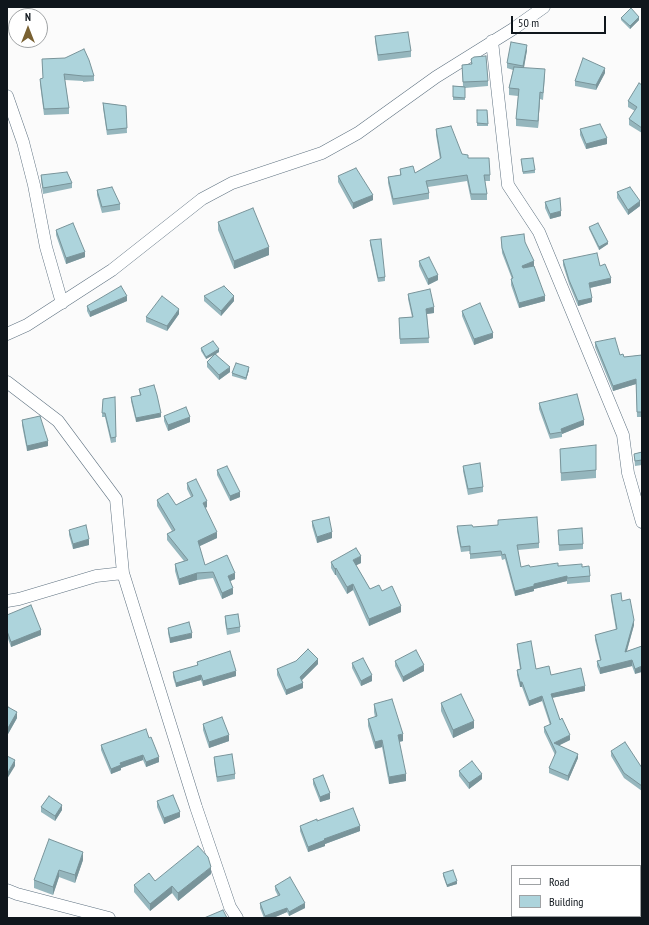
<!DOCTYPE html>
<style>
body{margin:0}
#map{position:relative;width:649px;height:925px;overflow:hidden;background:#fbfbfb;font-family:"PT Sans Narrow",sans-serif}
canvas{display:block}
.frame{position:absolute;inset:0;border:8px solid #0f161c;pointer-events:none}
.legend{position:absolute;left:511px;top:865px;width:130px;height:52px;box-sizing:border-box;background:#fff;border:1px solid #9fa2a4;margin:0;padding:5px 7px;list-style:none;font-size:12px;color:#0f161c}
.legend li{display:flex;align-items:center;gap:8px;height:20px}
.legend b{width:20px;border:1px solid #9fa2a4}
.north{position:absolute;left:8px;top:8px;width:40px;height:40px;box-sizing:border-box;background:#fff;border:1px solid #9fa2a4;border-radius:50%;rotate:0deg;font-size:11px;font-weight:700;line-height:16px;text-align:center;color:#0f161c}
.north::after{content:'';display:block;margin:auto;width:14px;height:18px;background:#796132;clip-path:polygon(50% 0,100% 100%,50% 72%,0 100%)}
.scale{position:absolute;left:511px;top:16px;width:95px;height:18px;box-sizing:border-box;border:2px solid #0f161c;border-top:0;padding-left:5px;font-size:12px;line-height:14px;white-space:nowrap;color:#0f161c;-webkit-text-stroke:3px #fff;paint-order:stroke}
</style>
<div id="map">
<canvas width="649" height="925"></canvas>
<div class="frame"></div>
<ul class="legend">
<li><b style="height:5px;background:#fff"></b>Road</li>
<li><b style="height:11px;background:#add4dc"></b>Building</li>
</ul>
<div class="north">N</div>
<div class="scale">50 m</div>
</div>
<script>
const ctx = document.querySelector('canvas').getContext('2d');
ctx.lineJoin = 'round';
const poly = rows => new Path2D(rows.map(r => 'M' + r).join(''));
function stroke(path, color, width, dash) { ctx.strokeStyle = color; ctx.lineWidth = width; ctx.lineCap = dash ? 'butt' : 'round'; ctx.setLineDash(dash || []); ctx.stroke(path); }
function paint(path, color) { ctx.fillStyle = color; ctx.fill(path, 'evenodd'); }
const street = poly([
 [492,41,508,185,539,232,623,435,628,473,642,522],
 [7,96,23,142,34,185,46,247,62,303],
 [7,334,27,325,112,270,202,199,232,183,322,153,358,133,436,77,513,29,544,7],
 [7,382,58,421,116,499,123,573,196,807,230,907,237,918],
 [7,601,19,599,96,576,123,573],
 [7,890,17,894,109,918]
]);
const wall = poly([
 [621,18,639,20,630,29,621,20],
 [375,36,411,51,411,57,378,61,375,41],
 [527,50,524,68,545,76,543,100,540,99,538,128,516,126,516,119,518,96,509,95,509,88,513,70,507,68,507,63],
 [42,59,94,76,94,81,83,82,83,81,65,80,69,108,69,114,44,115,40,84,40,79,43,78],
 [471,59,488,81,488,86,465,88,465,100,453,100,453,86,463,86,462,65,471,64],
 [605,73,596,90,575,86,575,81],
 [642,85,642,133,629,125,629,119,635,111,628,107,628,101],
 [103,103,126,106,127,133,107,135,103,108],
 [477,110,487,110,488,126,477,126],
 [436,129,462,154,468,158,490,175,490,181,485,181,487,194,487,200,471,200,467,181,428,187,429,193,429,199,393,205,388,183,388,177,400,175,400,169,415,173,440,159,436,135],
 [580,129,607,144,586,149,580,135],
 [521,159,535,170,535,173,523,174],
 [41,175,72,183,72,188,43,194,41,180],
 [338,176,373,200,353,209,338,182],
 [97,190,120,204,120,210,102,213,97,195],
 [617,192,640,206,628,215,617,198],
 [545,202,561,216,550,219,545,208],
 [218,222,269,255,234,269,218,230],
 [589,227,608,244,599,250,589,229],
 [56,230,85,257,66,264,56,235],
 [501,237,525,242,534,266,545,301,519,308,511,285,511,279,512,279,502,253],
 [370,240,385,277,385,281,378,282,370,244],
 [563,260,600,266,611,283,590,288,592,302,578,306,569,284,563,265],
 [419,261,438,280,428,285,419,266],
 [408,294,434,313,427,314,429,343,400,344,399,318,412,317,408,299],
 [204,296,234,301,221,316,204,301],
 [127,301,90,317,87,311,87,306],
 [462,311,493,338,474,345,462,316],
 [179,314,167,331,146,322,146,317],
 [595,342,624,357,642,355,642,418,642,417,637,417,636,384,613,391,595,347],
 [201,348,219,352,216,354,230,372,219,380,207,367,207,362,213,355,206,359,201,351],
 [249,370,246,380,232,376,232,373],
 [139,389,161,417,136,422,131,401,131,397,140,396],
 [115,397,116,442,111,443,105,417,102,417,103,399],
 [539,403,584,425,562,434,562,437,550,439,539,409],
 [164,416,190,422,168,431,164,421],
 [22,420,48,446,27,451,22,425],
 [560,449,596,470,596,478,561,481],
 [642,452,642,465,635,466,634,454],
 [463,466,483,487,483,492,468,495,463,471],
 [217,470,240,497,230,501,217,475],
 [187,483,207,507,205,508,217,538,199,546,205,565,235,579,230,581,233,594,222,599,213,578,197,580,179,585,175,571,175,564,184,561,167,540,167,534,172,531,157,506,157,500,176,505,191,497,187,489],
 [498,520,539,543,539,548,518,550,521,567,530,567,558,566,582,567,590,576,590,582,567,584,567,581,534,589,534,591,515,596,505,559,502,560,501,556,470,559,470,551,461,552,457,531,457,526,473,527,498,525],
 [312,521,332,538,317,543,312,526],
 [69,530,89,545,73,549,69,535],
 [558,530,583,544,583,549,559,551],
 [331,562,361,563,356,565,370,589,382,591,401,612,369,626,353,590,347,594,336,575,335,575,331,568],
 [611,595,622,601,634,625,627,651,642,646,635,674,632,666,600,674,597,666,597,661,600,660,595,640,595,635,616,630,611,600],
 [7,615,41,635,11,647,7,636],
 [225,616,240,627,240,632,227,635,225,622],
 [168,628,192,638,170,643,168,633],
 [517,644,536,669,551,675,585,691,552,698,560,720,570,740,559,745,578,758,568,781,549,773,549,768,555,755,544,732,544,727,550,725,542,701,529,706,522,687,520,687,517,675,517,670,520,669,517,649],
 [395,661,424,671,403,682,395,666],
 [197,662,236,676,203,686,201,680,176,687,173,677,173,672,197,666],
 [352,663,372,681,361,686,352,668],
 [318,664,302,680,303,688,286,695,277,675,277,669],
 [441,703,474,728,453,738,441,711],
 [374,704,403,741,399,742,406,781,389,784,382,747,375,749,368,726,368,719,375,717,374,712],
 [7,710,17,718,8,734,7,733],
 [203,724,229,741,209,748,203,730],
 [149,738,159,762,146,767,143,760,121,768,121,770,111,774,101,750,101,745],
 [611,751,642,768,642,791,624,778,611,756],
 [214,757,235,774,235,779,217,782,214,762],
 [459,771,482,779,469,789,459,776],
 [313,779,330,799,320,802,313,784],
 [157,801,180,817,164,824,157,807],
 [41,807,62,810,55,821,41,812],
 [317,821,360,831,325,844,325,846,308,852,300,831,300,826],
 [83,860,75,883,59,877,53,895,34,888,34,880],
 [443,873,457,884,447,887,443,876],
 [211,874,178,901,172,893,150,911,134,892,134,885,155,881],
 [275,886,305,908,289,916,287,912,273,918,264,918,260,908,260,903,278,896,275,890]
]);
const shadedWall = poly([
 [639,17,639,20,630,29,630,26],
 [527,45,527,50,523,72,523,66],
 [605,68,605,73,596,90,596,85],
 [540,92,540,99,538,128,538,121],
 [607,138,607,144,586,149,586,144],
 [373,195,373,200,353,209,353,203],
 [640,201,640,206,628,215,628,210],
 [561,211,561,216,550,219,550,214],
 [608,242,608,244,599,250,599,247],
 [269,247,269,255,234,269,234,261],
 [85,252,85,257,66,264,66,258],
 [534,261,534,266,522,271,522,266],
 [438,275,438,280,428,285,428,279],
 [611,278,611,283,589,288,589,283],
 [127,296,127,301,90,317,90,312],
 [234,296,234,301,221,316,221,311],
 [545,296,545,301,519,308,519,303],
 [592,298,592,302,578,306,578,301],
 [434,307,434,313,426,314,426,309],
 [179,309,179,314,167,331,167,326],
 [493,333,493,338,474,345,474,339],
 [219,349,219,352,206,359,206,357],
 [230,367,230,372,219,380,219,375],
 [249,367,249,370,246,380,246,378],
 [636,379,636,384,613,391,613,386],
 [161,413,161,417,136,422,136,418],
 [190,417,190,422,168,431,168,425],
 [584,420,584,425,562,434,561,429],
 [48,441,48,446,27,451,27,446],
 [240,492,240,497,230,501,230,496],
 [207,501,207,507,203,509,203,503],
 [217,532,217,538,198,547,198,541],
 [332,532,332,538,317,543,317,537],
 [89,539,89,545,73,549,73,544],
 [361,556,361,563,353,567,353,560],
 [336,568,336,575,335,575,335,569],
 [197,573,197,580,179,585,179,579],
 [235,573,235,579,228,582,228,576],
 [567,576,567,581,534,589,534,591,515,596,515,591,534,584],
 [353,584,353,590,347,594,347,587],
 [233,588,233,594,222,599,222,593],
 [401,606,401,612,369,626,369,619],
 [634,620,634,625,625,657,625,652],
 [41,630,41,635,11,647,11,642],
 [192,633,192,638,170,643,170,638],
 [318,659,318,664,300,682,300,677],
 [632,660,632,666,600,674,600,668],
 [424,665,424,671,403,682,403,677],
 [642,666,642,672,635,674,635,669],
 [236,671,236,676,203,686,203,681],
 [201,675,201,680,176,687,176,683],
 [372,675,372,681,361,686,361,681],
 [520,682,522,682,522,687,520,687],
 [303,683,303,688,286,695,286,690],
 [585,686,585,691,551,698,551,694],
 [542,696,542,701,529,706,529,701],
 [17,712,17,718,8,734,8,728],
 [474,721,474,728,453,738,453,730],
 [403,734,403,741,398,742,398,735],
 [229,735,229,741,209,748,209,742],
 [570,735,570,740,554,748,554,743],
 [382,740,382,747,375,749,375,742],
 [578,754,578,758,568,781,568,776],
 [143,755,143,760,121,768,121,770,111,774,111,769,120,763],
 [159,757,159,762,146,767,146,762],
 [15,760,15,766,7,779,7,774],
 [406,774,406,781,389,784,389,777],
 [482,774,482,779,469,789,469,783],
 [330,793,330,799,320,802,320,797],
 [62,805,62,810,55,821,55,816],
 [180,812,180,817,164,824,164,818],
 [360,826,360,831,325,844,325,846,308,852,308,847,324,839],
 [83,852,83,860,75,883,75,875],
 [211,867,211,874,178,901,178,893],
 [59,870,59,877,53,895,53,887],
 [457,881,457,884,447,887,447,885],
 [172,886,172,893,150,911,150,904],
 [305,903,305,908,289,916,289,912],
 [287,908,287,912,273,918,265,918,265,916]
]);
const building = poly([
 [631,8,639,17,630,26,621,18,631,8],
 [408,32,411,51,378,55,375,36,408,32],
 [511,42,527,45,523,66,507,63,511,42],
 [84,49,89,60,94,76,83,76,64,74,69,108,44,109,40,79,43,78,42,59,65,58,84,49],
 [486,56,488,81,463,82,462,65,472,64,471,59,474,57,486,56],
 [583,58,605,68,596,85,575,81,583,58],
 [514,67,545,69,543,93,540,92,538,121,516,119,519,89,509,88,514,67],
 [639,83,642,85,642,128,629,119,637,107,628,101,639,83],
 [453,86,465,87,465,98,453,97,453,86],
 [103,103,126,106,127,128,107,130,103,103],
 [477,110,487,110,488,124,477,123,477,110],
 [600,124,607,138,586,144,580,129,600,124],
 [451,126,462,154,468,155,468,158,489,158,490,175,484,175,487,194,471,194,467,175,426,181,429,193,393,199,388,177,401,175,400,169,413,166,415,173,441,158,436,129,451,126],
 [533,158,535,170,523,172,521,159,533,158],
 [356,168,373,195,353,203,338,176,356,168],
 [67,172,72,183,43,188,41,175,67,172],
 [112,187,120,204,102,207,97,190,112,187],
 [630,187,640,201,628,210,617,192,630,187],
 [560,198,561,211,550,214,545,202,560,198],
 [253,208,269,247,234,261,218,222,253,208],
 [73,223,85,252,66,258,56,230,73,223],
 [598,223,608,242,599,247,589,227,598,223],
 [524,234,525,242,534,261,522,266,523,268,534,266,545,296,519,303,511,279,513,278,502,248,501,237,524,234],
 [381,239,385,277,378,278,370,240,381,239],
 [597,253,600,266,605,264,611,278,589,283,592,298,578,301,569,280,563,260,597,253],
 [429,257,438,275,428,279,419,261,429,257],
 [121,286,127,296,90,312,87,306,121,286],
 [224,286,234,296,221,311,204,296,224,286],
 [430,289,434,307,426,309,429,338,400,339,399,318,413,317,408,294,430,289],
 [162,296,179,309,167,326,146,317,162,296],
 [480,303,493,333,474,339,462,311,480,303],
 [615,338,620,355,623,354,624,357,642,355,642,413,642,412,637,412,636,379,613,386,595,342,615,338],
 [213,341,219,349,206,357,201,348,213,341],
 [215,354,230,367,219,375,207,362,215,354],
 [236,363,249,367,246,378,232,373,236,363],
 [154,385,157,395,161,413,136,418,131,397,141,395,139,389,154,385],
 [577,394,584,420,561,429,562,432,550,434,539,403,577,394],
 [115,397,116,437,111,438,105,413,102,413,103,399,115,397],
 [186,407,190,417,168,425,164,416,186,407],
 [40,416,48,441,27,446,22,420,40,416],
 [596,445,596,470,561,473,560,449,596,445],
 [642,452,642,460,635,461,634,454,642,452],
 [480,463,483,487,468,489,463,466,480,463],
 [227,466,240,492,230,496,217,470,227,466],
 [196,479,207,501,203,503,217,532,198,541,205,565,227,555,235,573,228,576,233,588,222,593,213,572,197,573,179,579,175,564,188,560,167,534,175,530,157,500,168,493,176,505,193,496,187,483,196,479],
 [329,517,332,532,317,537,312,521,329,517],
 [537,517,539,543,517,545,521,567,529,565,530,567,558,563,558,566,582,564,582,567,589,566,590,576,567,578,567,576,534,584,534,586,515,591,505,554,502,555,501,551,470,554,470,546,461,547,457,526,472,525,473,527,498,525,498,520,537,517],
 [86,525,89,539,73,544,69,530,86,525],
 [582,528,583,544,559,545,558,530,582,528],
 [356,548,361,556,353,560,370,589,379,585,382,591,392,586,401,606,369,619,353,584,347,587,336,568,335,569,331,562,356,548],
 [621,593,622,601,630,599,634,620,625,652,642,646,642,666,635,669,632,660,600,668,597,661,601,660,595,635,617,629,611,595,621,593],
 [31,605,41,630,11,642,7,631,7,615,31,605],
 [238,614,240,627,227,629,225,616,238,614],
 [189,622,192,633,170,638,168,628,189,622],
 [531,641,536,669,549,666,551,675,581,668,585,686,551,694,560,720,562,718,570,735,554,743,578,754,568,776,549,768,556,752,544,727,551,724,542,696,529,701,522,682,520,682,517,670,521,669,517,644,531,641],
 [308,649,318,659,300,677,303,683,286,690,277,669,296,661,308,649],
 [416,650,424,665,403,677,395,661,416,650],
 [230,651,236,671,203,681,201,675,176,683,173,672,198,665,197,662,230,651],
 [363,658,372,675,361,681,352,663,363,658],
 [461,694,474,721,453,730,441,703,461,694],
 [392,699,403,734,398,735,406,774,389,777,382,740,375,742,368,719,377,716,374,704,392,699],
 [8,707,17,712,8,728,7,728,7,710,8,707],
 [222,717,229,735,209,742,203,724,222,717],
 [146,729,149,738,151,737,159,757,146,762,143,755,120,763,121,765,111,769,101,745,146,729],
 [625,742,642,768,642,786,624,773,611,751,625,742],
 [232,754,235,774,217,777,214,757,232,754],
 [7,756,15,760,7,774,7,756],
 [472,761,482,774,469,783,459,771,472,761],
 [323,775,330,793,320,797,313,779,323,775],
 [173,795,180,812,164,818,157,801,173,795],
 [49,796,62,805,55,816,41,807,49,796],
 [353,808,360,826,324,839,325,840,308,847,300,826,317,819,317,821,353,808],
 [49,839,83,852,75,875,59,870,53,887,34,880,49,839],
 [198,846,208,857,211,867,178,893,172,886,150,904,134,885,149,873,155,881,198,846],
 [453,870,457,881,447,885,443,873,453,870],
 [290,877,305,903,289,912,287,908,265,916,260,903,280,895,275,886,290,877],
 [223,910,227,918,204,918,223,910]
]);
stroke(street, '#5f7281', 13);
stroke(street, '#fff', 12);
paint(wall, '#95b6bd');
paint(shadedWall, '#79949a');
paint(building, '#add4dc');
stroke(building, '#79949a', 1);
</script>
